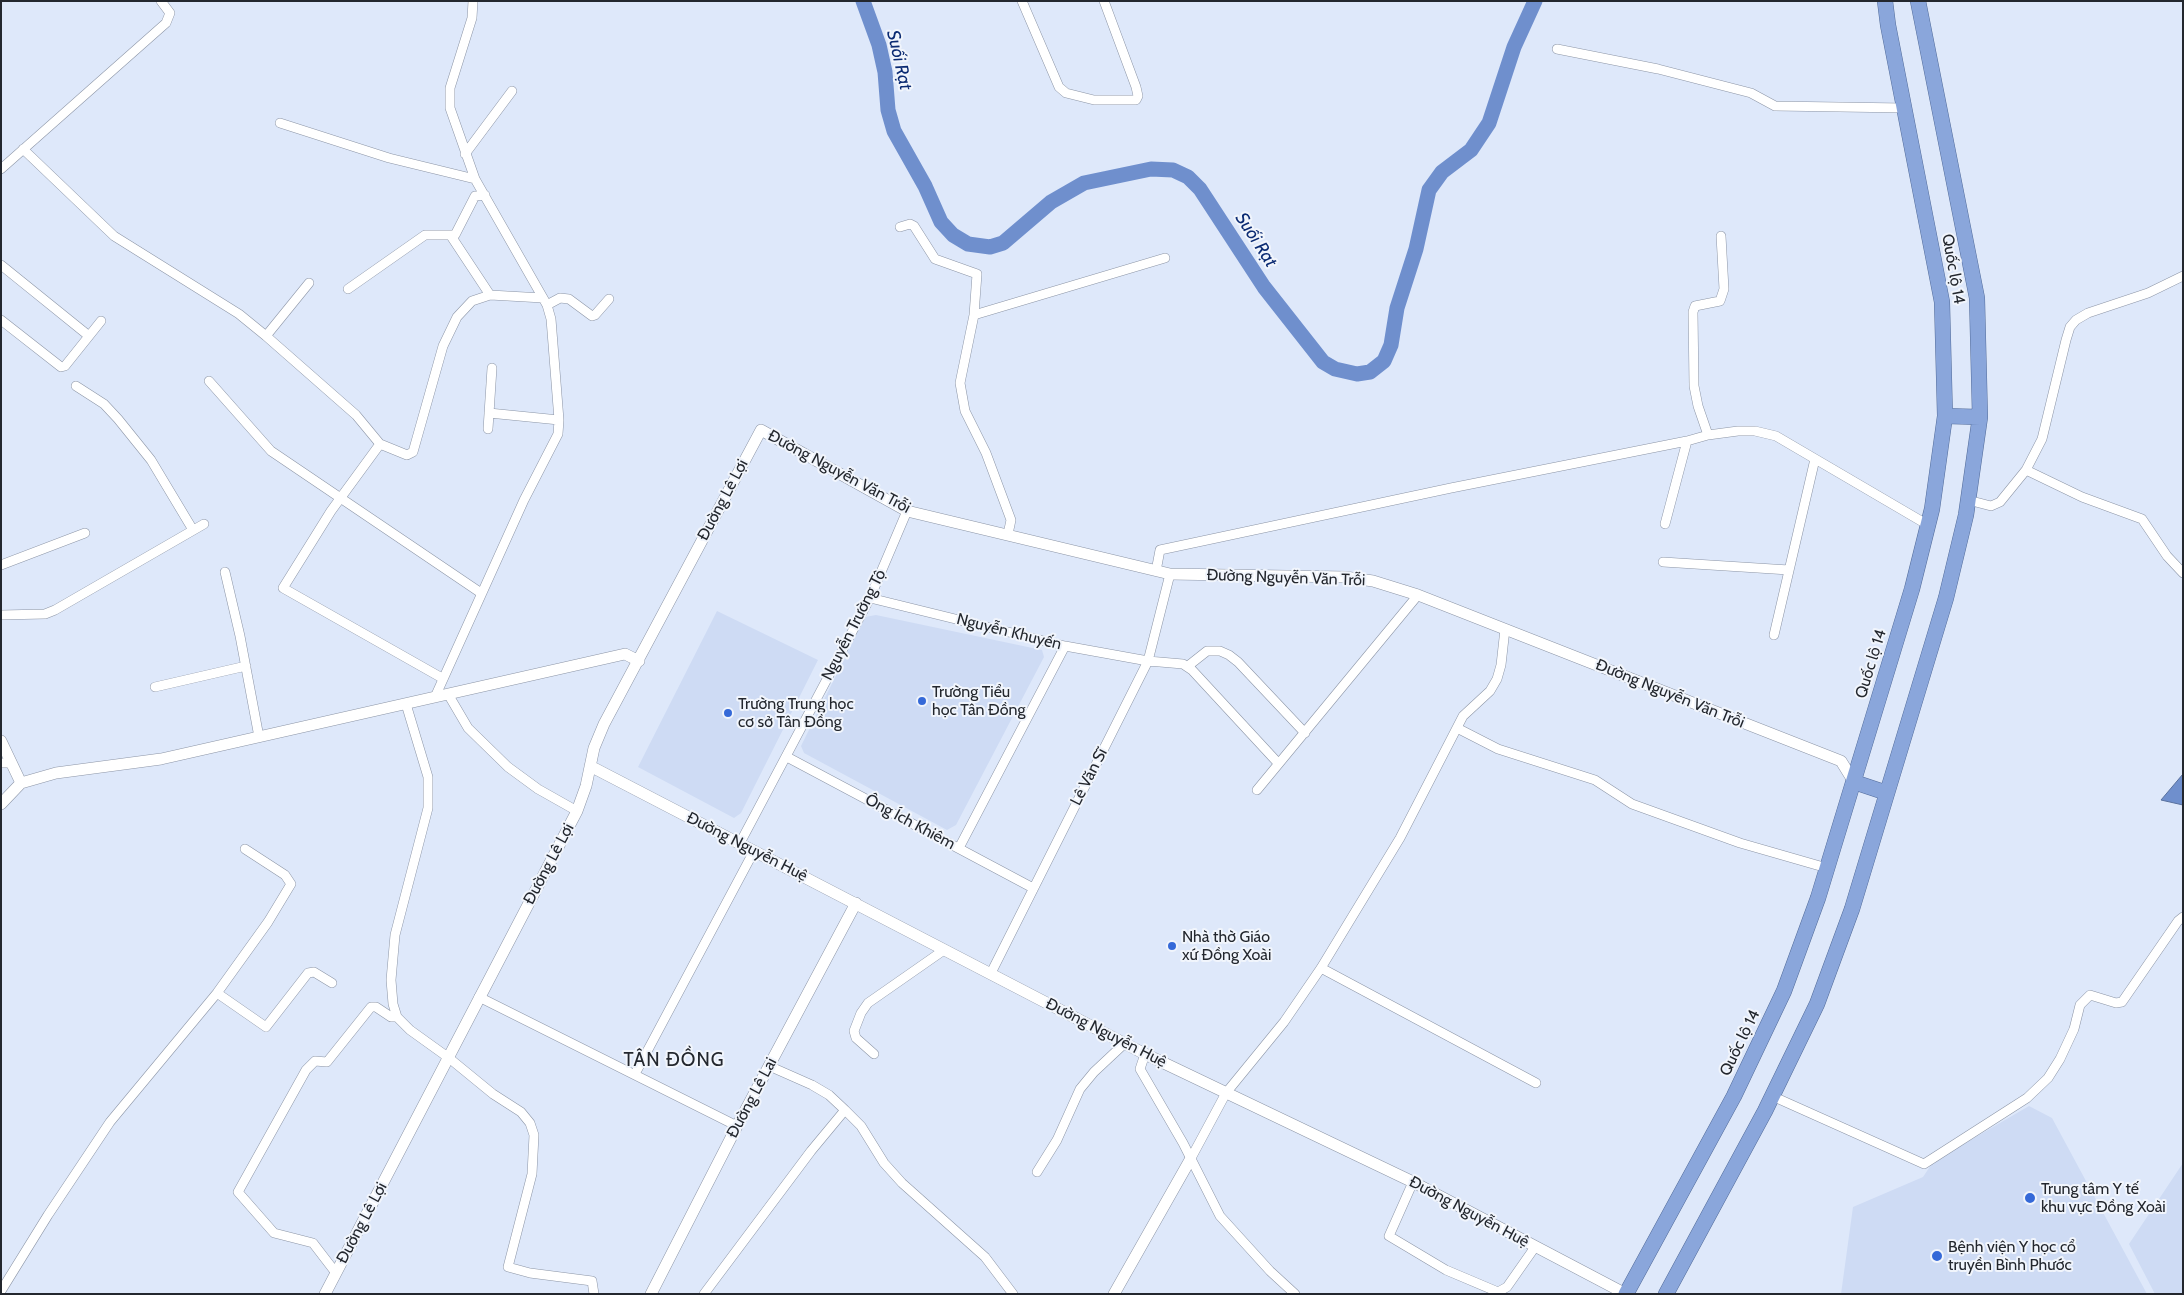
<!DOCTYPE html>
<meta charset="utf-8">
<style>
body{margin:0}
#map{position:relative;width:2184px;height:1295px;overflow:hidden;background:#dee8fa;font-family:Cabin,sans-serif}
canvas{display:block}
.frame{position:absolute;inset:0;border:2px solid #23272e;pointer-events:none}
</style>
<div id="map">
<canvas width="2184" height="1295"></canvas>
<div class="frame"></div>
</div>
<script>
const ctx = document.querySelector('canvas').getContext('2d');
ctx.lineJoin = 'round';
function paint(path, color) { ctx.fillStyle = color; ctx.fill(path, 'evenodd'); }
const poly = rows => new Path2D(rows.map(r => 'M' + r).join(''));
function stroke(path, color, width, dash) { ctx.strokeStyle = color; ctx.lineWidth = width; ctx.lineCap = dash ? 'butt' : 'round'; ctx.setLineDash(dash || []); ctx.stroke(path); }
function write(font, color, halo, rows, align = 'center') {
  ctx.font = font + ' Cabin,sans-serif'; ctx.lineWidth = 4; ctx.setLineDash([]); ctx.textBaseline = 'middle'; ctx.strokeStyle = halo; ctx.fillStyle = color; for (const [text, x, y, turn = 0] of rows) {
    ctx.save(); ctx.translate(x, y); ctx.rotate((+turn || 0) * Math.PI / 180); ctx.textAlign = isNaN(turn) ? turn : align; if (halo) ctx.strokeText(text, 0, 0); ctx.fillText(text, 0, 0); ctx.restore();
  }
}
const built = poly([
 [717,611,818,660,741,813,734,818,638,767],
 [876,615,1042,650,1044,657,956,825,947,830,804,753,801,746,865,617],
 [2029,1106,2052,1118,2147,1294,1841,1294,1853,1207,1923,1177,1933,1162],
 [2183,1163,2183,1294,2155,1294,2129,1244]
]);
const water = poly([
 [2183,774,2183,805,2161,800,2183,774]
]);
const river = poly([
 [863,1,879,45,885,72,888,110,894,131,925,186,941,222,953,235,968,244,990,247,1003,243,1051,202,1084,183,1151,169,1173,170,1188,177,1200,189,1264,287,1323,362,1335,369,1357,374,1370,372,1384,361,1391,345,1397,308,1416,249,1429,190,1442,172,1471,150,1489,123,1514,47,1535,1]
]);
const minor = poly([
 [1022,1,1059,87,1066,93,1094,100,1136,100,1138,96,1136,87,1104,1],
 [1557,49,1658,69,1751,93,1775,106,1904,108],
 [280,123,389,158,475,179],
 [23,149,114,236,239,314,266,336,356,415,380,444,331,511,283,588,442,678],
 [465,154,512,91],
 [1,169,166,23,170,13,161,1],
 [900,227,910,224,914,226,935,259,977,274,974,315,960,383,965,411,986,453,1011,520,1008,534],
 [451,236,490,295],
 [1,265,89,336],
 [348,289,425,235,455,235,475,196,485,195],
 [547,305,560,298,569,299,592,316,595,315,609,299],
 [974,315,1165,258],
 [1,320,61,367,65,366,101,321],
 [266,336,309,283],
 [209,381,271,451,481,593],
 [76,386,104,404,118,419,151,460,193,530],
 [489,413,559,420],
 [488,429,492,368],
 [1708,435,1698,406,1694,386,1693,312,1695,306,1720,301,1724,289,1721,236],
 [380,444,407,455,413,452,443,346,457,317,472,301,490,295,543,298],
 [2026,470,2082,497,2142,519,2167,556,2183,573],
 [1968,500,1991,506,2000,502,2026,470,2042,439,2066,340,2070,327,2076,320,2088,313,2148,293,2183,276],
 [1665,524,1687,441],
 [1663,562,1789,570],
 [1,565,85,533],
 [1156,571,1160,550,1451,488,1687,441,1708,435,1738,431,1755,431,1776,436,1928,525],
 [225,572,240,636,259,737],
 [870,598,1065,646,1148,661,1183,664,1192,670,1278,763],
 [1,615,45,614,55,610,204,524],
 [1774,635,1815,459],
 [1188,666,1207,651,1220,651,1229,655,1238,662,1305,733],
 [155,687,246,666],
 [448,694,468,728,508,767,538,789,577,811],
 [435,697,524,500,558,434,559,420,551,319,547,305,475,179,450,108,450,88,472,18,473,1],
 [406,704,428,777,428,808,395,935,391,980,393,1004,397,1017,410,1030,449,1058,493,1094,521,1112,530,1123,534,1135,532,1174,508,1267,530,1273,592,1281,594,1294],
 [1457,728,1498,749,1595,780,1632,804,1740,843,1827,868],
 [787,757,1033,888],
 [1,763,10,763],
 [1257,790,1418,595],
 [740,843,870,598,907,511],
 [959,848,1065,646],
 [1321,968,1536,1083],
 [991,973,1148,661,1170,574],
 [217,993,266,1027,308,973,314,972,332,983],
 [479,997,737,1126],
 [874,1054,856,1038,854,1031,861,1013,868,1003,944,950],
 [1145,1054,1140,1069,1183,1143,1220,1216,1270,1271,1295,1294],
 [769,1066,812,1085,829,1095,845,1110,861,1126,884,1163,902,1183,985,1257,1013,1294],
 [635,1074,754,851],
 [1772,1096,1924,1164,2027,1098,2048,1078,2060,1059,2074,1029,2080,1005,2090,995,2116,1003,2122,1002,2178,921,2183,917],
 [1190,1160,1226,1093,1284,1022,1321,968,1400,838,1463,716,1490,691,1497,679,1501,665,1505,629],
 [1037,1172,1057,1140,1080,1089,1094,1072,1125,1043],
 [1413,1182,1389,1236,1446,1270,1498,1292,1507,1287,1535,1247],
 [336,1273,313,1243,274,1233,238,1192,306,1070,315,1061,327,1062,371,1007,376,1007,391,1017,397,1017],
 [1,1291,48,1215,110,1122,217,993,268,922,291,884,285,875,245,849],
 [704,1294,811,1151,845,1110]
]);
const tertiary = poly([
 [1,741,21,783],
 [590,766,1145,1054,1413,1182,1626,1294],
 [1,804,21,783,56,773,161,759,625,654,639,661],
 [325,1294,577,811,586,786,594,748,604,724,761,430,907,511,1170,574,1345,577,1373,581,1418,595,1841,761,1854,782],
 [651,1294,737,1126,856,903],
 [1114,1294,1190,1160]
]);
const trunk = poly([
 [1945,416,1980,417],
 [1854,782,1887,793],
 [1626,1294,1734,1096,1784,991,1818,898,1912,589,1932,509,1945,416,1942,302,1888,25,1885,1],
 [1666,1294,1765,1111,1817,1004,1852,909,1946,598,1966,515,1980,417,1977,298,1918,1]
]);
const markers = [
 [922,701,5,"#3569d8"],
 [728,713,5,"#3569d8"],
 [1172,946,5,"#3569d8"],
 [2030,1198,6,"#3569d8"],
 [1937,1256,6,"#3569d8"]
];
const streetNames = [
 ["Quốc lộ 14",1953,269,80],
 ["Đường Nguyễn Văn Trỗi",839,472,28],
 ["Đường Lê Lợi",723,500,-62],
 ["Đường Nguyễn Văn Trỗi",1286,578,2],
 ["Nguyễn Trường Tộ",854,625,-63],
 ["Nguyễn Khuyến",1009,632,14],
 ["Quốc lộ 14",1871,664,-73],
 ["Đường Nguyễn Văn Trỗi",1670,694,22],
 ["Lê Văn Sĩ",1089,777,-63],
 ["Ông Ích Khiêm",910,822,28],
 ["Đường Nguyễn Huệ",747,847,27],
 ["Đường Lê Lợi",549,864,-62],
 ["Đường Nguyễn Huệ",1106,1033,27],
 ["Quốc lộ 14",1740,1043,-64],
 ["Đường Lê Lai",752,1098,-62],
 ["Đường Nguyễn Huệ",1469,1212,28],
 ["Đường Lê Lợi",362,1223,-62]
];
const poiNames = [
 ["Trường Tiểu",932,692],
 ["học Tân Đồng",932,710],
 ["Trường Trung học",738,704],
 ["cơ sở Tân Đồng",738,722],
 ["Nhà thờ Giáo",1182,937],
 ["xứ Đồng Xoài",1182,955],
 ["Trung tâm Y tế",2041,1189],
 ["khu vực Đồng Xoài",2041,1207],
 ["Bệnh viện Y học cổ",1948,1247],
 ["truyền Bình Phước",1948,1265]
];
const waterNames = [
 ["Suối Rạt",899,60,77],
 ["Suối Rạt",1256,240,57]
];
const quarterNames = [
 ["TÂN ĐỒNG",674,1060]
];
paint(built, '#cedbf4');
paint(water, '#6f8fcd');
stroke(water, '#58709d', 1);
stroke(river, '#6f8fcd', 15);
stroke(minor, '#8c95a6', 10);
stroke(tertiary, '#8c95a6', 12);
stroke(trunk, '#526b99', 16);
stroke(minor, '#fff', 9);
stroke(tertiary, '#fff', 11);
stroke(trunk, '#8aa6db', 15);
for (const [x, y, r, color] of markers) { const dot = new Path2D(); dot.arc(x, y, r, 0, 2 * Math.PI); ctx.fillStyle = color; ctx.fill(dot); stroke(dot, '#f1f5fc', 2); }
write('16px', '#23272e', '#f1f5fc', streetNames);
write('16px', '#23272e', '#f1f5fc', poiNames, 'left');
write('italic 18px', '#0b2b73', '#f1f5fc', waterNames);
ctx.letterSpacing = '1px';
write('19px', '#23272e', '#f1f5fc', quarterNames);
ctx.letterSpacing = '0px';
</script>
